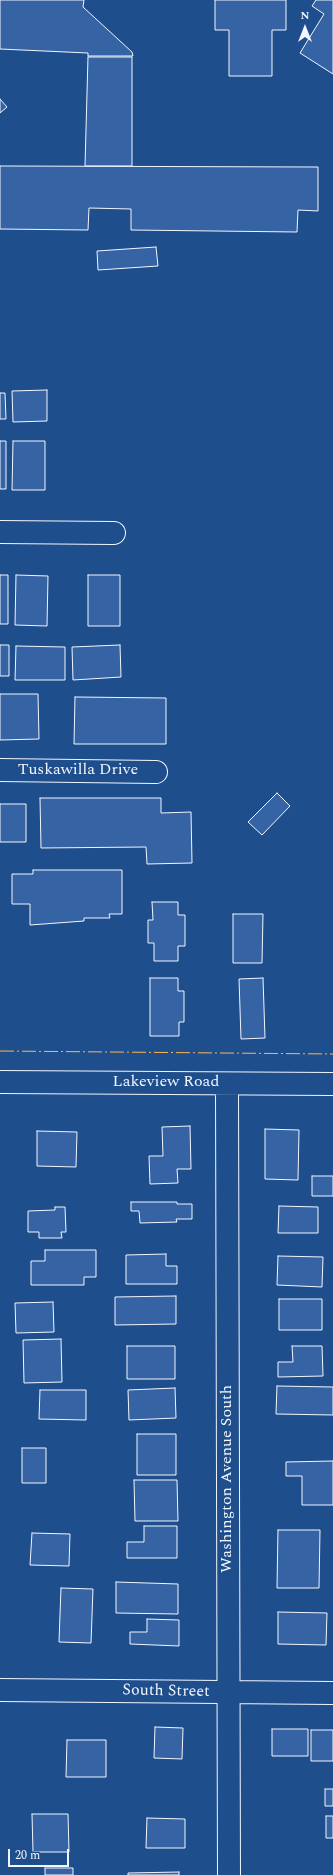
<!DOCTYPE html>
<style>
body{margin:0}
#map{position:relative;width:333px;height:1875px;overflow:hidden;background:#1f4e8c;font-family:Spectral,serif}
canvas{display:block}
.north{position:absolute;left:285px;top:8px;width:40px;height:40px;-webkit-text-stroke:3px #1f4e8c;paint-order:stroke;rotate:0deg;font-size:11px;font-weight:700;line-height:16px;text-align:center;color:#f2f6ff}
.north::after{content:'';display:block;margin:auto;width:14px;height:18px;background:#f2f6ff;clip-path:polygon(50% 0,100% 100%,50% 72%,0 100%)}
.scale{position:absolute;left:8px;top:1849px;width:61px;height:18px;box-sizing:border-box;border:2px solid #f2f6ff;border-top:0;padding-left:5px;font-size:12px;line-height:14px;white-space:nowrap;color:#f2f6ff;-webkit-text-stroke:3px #1f4e8c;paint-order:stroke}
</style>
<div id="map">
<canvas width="333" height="1875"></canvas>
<div class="north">N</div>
<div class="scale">20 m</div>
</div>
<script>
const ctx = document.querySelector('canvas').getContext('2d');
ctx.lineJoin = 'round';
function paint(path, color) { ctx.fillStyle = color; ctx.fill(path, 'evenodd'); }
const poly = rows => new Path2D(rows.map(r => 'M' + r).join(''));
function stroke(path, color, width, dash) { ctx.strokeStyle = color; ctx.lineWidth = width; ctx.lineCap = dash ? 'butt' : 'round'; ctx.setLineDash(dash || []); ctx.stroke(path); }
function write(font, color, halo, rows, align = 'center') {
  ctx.font = font + ' Spectral,serif'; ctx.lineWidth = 3; ctx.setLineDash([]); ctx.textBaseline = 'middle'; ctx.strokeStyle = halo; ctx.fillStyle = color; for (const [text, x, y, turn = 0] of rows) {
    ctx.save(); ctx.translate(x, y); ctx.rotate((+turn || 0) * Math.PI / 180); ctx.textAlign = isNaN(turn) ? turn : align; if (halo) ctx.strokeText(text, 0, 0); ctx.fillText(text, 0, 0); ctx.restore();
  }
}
const building = poly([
 [0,0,84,0,83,7,132,52,133,56,88,56,88,53,0,49,0,0],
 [215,0,286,0,286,30,272,30,272,76,229,76,229,30,215,30,215,0],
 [316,0,333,0,333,74,300,53,324,14,312,6,316,0],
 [88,57,132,57,132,166,85,166,88,57],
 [0,99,7,107,0,113,0,99],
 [0,166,318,167,318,211,298,210,297,232,131,230,131,209,89,208,88,230,0,229,0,166],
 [156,247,158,266,98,270,97,251,156,247],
 [47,390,47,421,13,422,12,391,47,390],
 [0,393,5,393,6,419,0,419,0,393],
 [0,441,6,441,6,489,0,489,0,441],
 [13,441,45,441,45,490,12,490,13,441],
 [0,575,8,575,8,624,0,624,0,575],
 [16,575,48,576,47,626,15,625,16,575],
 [88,575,120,575,120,626,88,626,88,575],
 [0,645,9,645,9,676,0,676,0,645],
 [120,645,121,677,73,680,72,647,120,645],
 [16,646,65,647,65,680,15,680,16,646],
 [0,694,38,694,39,739,0,740,0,694],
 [75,697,166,698,166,744,74,744,75,697],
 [277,793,290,806,262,835,248,822,277,793],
 [40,798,161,798,161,813,191,812,192,863,147,864,146,847,41,848,40,798],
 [0,804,26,804,26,842,0,842,0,804],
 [33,870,122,870,122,914,109,914,110,918,84,918,84,921,30,925,30,904,12,904,12,874,33,874,33,870],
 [152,902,178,902,178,915,185,915,185,946,178,946,178,961,154,961,154,943,148,943,148,920,153,920,152,902],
 [233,914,263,914,262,963,233,963,233,914],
 [150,978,178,978,178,991,184,991,184,1022,179,1022,179,1036,150,1036,150,978],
 [263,978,265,1038,241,1039,239,979,263,978],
 [190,1126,191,1169,177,1169,178,1183,150,1184,149,1156,163,1156,162,1127,190,1126],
 [265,1129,299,1130,298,1180,265,1179,265,1129],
 [37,1131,77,1132,76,1167,37,1166,37,1131],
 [312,1176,333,1176,333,1196,312,1196,312,1176],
 [131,1202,177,1202,177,1204,192,1204,192,1219,176,1219,177,1222,140,1223,139,1211,131,1211,131,1202],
 [279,1206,318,1207,318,1233,278,1233,279,1206],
 [55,1207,65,1207,66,1232,61,1232,62,1238,39,1238,39,1232,28,1232,28,1211,55,1210,55,1207],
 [45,1250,96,1250,96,1277,84,1277,84,1285,31,1285,31,1261,45,1261,45,1250],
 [166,1254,166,1266,177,1266,177,1284,126,1284,126,1255,166,1254],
 [278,1256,323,1257,322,1287,277,1285,278,1256],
 [176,1296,176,1324,115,1325,115,1297,176,1296],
 [279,1299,322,1299,322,1330,279,1330,279,1299],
 [53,1302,54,1332,16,1333,15,1303,53,1302],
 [61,1339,62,1382,24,1383,23,1340,61,1339],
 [127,1346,175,1346,175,1379,127,1379,127,1346],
 [292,1346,322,1346,323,1376,278,1377,278,1362,293,1362,292,1346],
 [277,1386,333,1387,333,1415,276,1414,277,1386],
 [175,1388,176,1418,129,1420,128,1390,175,1388],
 [40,1390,86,1390,86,1420,39,1419,40,1390],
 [137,1434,176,1434,176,1475,137,1475,137,1434],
 [22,1448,46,1448,46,1483,22,1483,22,1448],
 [333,1461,333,1505,302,1505,302,1476,286,1476,286,1462,333,1461],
 [134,1480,177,1480,178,1521,135,1521,134,1480],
 [144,1526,177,1526,177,1558,127,1558,127,1542,144,1542,144,1526],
 [278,1530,320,1530,319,1588,277,1588,278,1530],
 [32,1533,70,1534,69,1566,30,1565,32,1533],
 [116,1582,178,1584,178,1614,116,1613,116,1582],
 [61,1588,93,1589,91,1643,59,1642,61,1588],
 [278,1612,327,1613,326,1645,278,1644,278,1612],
 [147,1619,179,1620,179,1646,130,1644,130,1632,147,1632,147,1619],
 [155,1727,183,1728,182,1759,154,1758,155,1727],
 [272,1729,308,1729,308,1756,272,1756,272,1729],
 [311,1730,333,1730,333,1761,311,1761,311,1730],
 [67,1740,106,1740,106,1777,66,1777,67,1740],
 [325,1789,333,1789,333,1806,325,1806,325,1789],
 [32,1814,68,1814,69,1852,33,1852,32,1814],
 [326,1816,333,1816,333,1838,326,1838,326,1816],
 [147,1818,185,1819,185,1848,146,1848,147,1818],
 [45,1868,73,1868,73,1875,45,1875,45,1868],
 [179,1872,179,1875,128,1875,128,1873,179,1872]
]);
const minor = poly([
 [0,532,114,533],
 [0,770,156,772],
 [0,1082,333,1084],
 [227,1084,229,1875],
 [0,1690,333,1693]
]);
const power = poly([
 [0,1051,333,1054]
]);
const streetNames = [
 ["Tuskawilla Drive",78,771],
 ["Lakeview Road",166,1083],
 ["Washington Avenue South",228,1479,-90],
 ["South Street",166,1692,1]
];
paint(building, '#3563a3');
stroke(building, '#f2f6ff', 1);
stroke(minor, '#f2f6ff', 24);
stroke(minor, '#1f4e8c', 22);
stroke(power, '#ffb74d', 1, [14, 3, 2, 3]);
write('16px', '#f2f6ff', '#1f4e8c', streetNames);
</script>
